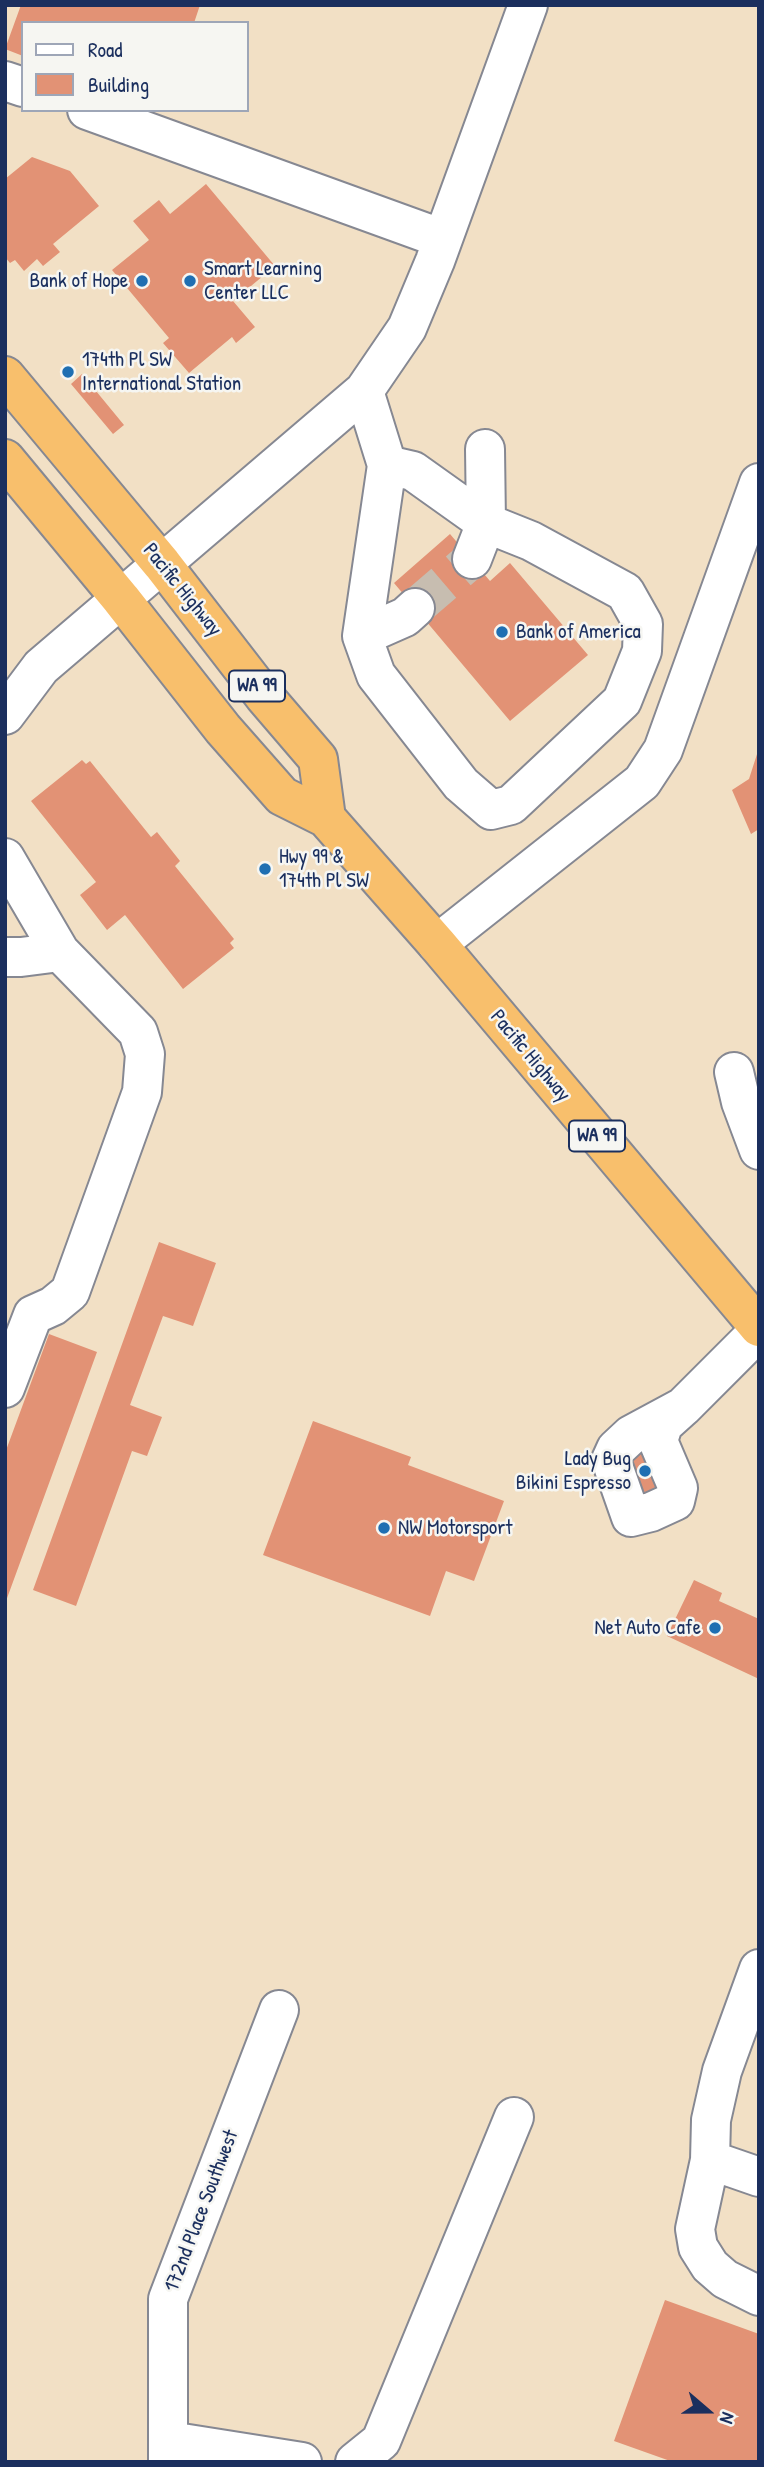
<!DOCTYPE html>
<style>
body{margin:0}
#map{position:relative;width:764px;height:2467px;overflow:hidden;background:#f2e0c5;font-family:"Patrick Hand",sans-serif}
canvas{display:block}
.frame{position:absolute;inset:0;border:7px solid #1b2f5e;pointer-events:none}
.legend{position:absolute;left:21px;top:21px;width:228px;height:91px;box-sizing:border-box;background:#f6f6f2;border:2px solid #9ea6b7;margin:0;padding:9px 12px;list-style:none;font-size:21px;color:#1b2f5e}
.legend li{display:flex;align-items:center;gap:14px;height:35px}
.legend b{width:35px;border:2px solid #9ea6b7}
.north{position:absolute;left:673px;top:2376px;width:70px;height:70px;-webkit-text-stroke:5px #f6f6f2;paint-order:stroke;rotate:110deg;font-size:19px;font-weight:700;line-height:28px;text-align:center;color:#1b2f5e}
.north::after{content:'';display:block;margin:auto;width:24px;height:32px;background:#1b2f5e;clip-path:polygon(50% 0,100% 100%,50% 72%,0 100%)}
</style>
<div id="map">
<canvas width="764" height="2467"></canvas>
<div class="frame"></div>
<ul class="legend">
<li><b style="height:9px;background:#fff"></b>Road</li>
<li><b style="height:19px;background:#e29275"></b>Building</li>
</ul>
<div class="north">N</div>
</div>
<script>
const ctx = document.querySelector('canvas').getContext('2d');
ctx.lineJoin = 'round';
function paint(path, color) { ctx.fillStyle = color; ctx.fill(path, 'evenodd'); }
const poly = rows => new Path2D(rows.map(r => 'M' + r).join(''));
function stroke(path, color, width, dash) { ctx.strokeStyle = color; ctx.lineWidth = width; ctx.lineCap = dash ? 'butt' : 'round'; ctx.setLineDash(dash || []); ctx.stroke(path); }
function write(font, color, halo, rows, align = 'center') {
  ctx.font = font + ' "Patrick Hand",sans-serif'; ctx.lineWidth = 5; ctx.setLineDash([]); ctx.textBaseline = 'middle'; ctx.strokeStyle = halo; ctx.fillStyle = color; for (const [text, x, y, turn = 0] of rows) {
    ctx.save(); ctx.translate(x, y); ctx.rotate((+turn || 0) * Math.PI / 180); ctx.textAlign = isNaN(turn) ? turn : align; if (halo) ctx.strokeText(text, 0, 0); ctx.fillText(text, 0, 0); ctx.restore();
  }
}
const building = poly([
 [21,5,200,5,194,23,23,23,23,56,5,49],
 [32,157,70,171,99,206,53,244,60,252,43,266,37,259,24,271,15,260,10,263,5,257,5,179],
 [206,184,275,266,233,301,255,327,236,343,232,337,189,373,163,343,169,338,112,270,149,240,133,221,159,200,170,214],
 [82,374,124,425,113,434,71,384],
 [450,534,490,581,510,563,588,655,510,721,394,583],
 [758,751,759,829,751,834,732,790,749,779],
 [82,760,86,764,90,761,151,837,157,832,180,861,175,866,234,939,230,943,234,948,183,989,125,915,107,930,80,895,96,882,31,801],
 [159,1242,216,1263,193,1326,163,1316,130,1405,162,1417,147,1456,132,1451,76,1606,33,1590],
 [49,1334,97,1352,6,1601,5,1453],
 [313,1421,411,1457,408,1465,504,1501,474,1581,446,1571,430,1616,263,1555],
 [651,1449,664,1487,641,1495,627,1458],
 [694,1580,722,1593,719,1601,759,1619,759,1679,667,1636],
 [665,2300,759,2334,759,2462,673,2462,614,2441]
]);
const minorTunnel = poly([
 [415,608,472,559]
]);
const minor = poly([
 [5,81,23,87],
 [87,110,443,239],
 [364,391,387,465,362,636,376,675,461,784,491,810,511,805,622,701,642,651,643,624,625,592,531,541,486,523,413,471,387,465],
 [472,559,486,523,485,449],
 [362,636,405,617,415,608],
 [5,715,41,667,364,391,407,328,435,261,528,5],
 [5,858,60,952,138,1032,145,1054,142,1092,70,1292,53,1306,33,1315,5,1388],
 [437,944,642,782,663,750,759,483],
 [5,957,21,957,60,952],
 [734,1072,741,1102,759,1150],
 [683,1407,631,1435,616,1449,611,1460,631,1517,651,1512,675,1501,678,1488,658,1441,663,1425,683,1407,759,1331],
 [759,1969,722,2071,711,2120,710,2160,695,2229,698,2247,710,2266,725,2279,759,2296],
 [710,2160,759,2177],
 [169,2441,302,2462],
 [168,2462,168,2299,279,2010],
 [355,2462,381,2441,514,2117]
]);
const highway = poly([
 [5,376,162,564,264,696,318,759,326,818],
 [5,459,121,599,223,729,282,796,326,818,437,944,759,1327]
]);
const markers = [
 [142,281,7,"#1f6fb2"],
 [190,281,7,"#1f6fb2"],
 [68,372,7,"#1f6fb2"],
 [502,632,7,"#1f6fb2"],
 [265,869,7,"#1f6fb2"],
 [645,1471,7,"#1f6fb2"],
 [384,1528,7,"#1f6fb2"],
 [715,1628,7,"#1f6fb2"]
];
const shields = [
 [257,686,56],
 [597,1136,56]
];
const shieldNames = [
 ["WA 99",257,686],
 ["WA 99",597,1136]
];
const poiNames = [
 ["Smart Learning",204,269],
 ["Center LLC",204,293],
 ["Bank of Hope",128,281,"right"],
 ["174th Pl SW",82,360],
 ["International Station",82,384],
 ["Bank of America",516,632],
 ["Hwy 99 &",279,857],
 ["174th Pl SW",279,881],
 ["Lady Bug",631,1459,"right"],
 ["Bikini Espresso",631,1483,"right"],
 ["NW Motorsport",398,1528],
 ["Net Auto Cafe",701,1628,"right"]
];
const streetNames = [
 ["Pacific Highway",182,590,51],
 ["Pacific Highway",530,1056,50],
 ["172nd Place Southwest",202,2211,-69]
];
paint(building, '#e29275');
stroke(minorTunnel, '#c7bdb0', 38, [38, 19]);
stroke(minor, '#868892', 42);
stroke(highway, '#868892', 42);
stroke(minor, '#fff', 38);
stroke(highway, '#f8bf6c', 38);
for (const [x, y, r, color] of markers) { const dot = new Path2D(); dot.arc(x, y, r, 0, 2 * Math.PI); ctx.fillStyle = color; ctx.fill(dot); stroke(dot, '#f6f6f2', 2.5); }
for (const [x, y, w] of shields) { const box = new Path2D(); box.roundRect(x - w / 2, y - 15.5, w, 31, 5); ctx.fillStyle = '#f6f6f2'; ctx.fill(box); stroke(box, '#1b2f5e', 2); }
write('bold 19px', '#1b2f5e', null, shieldNames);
write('21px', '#1b2f5e', '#f6f6f2', poiNames, 'left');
write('21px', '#1b2f5e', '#f6f6f2', streetNames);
</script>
